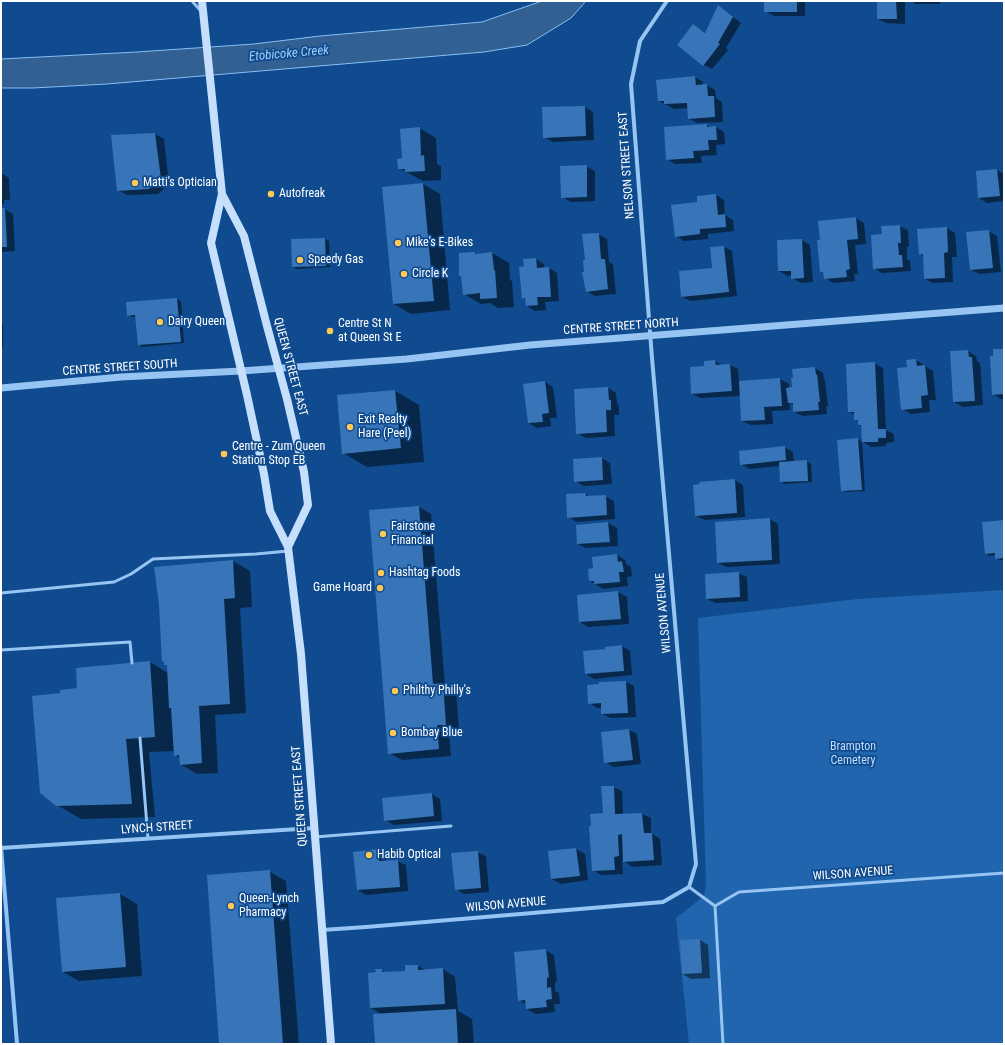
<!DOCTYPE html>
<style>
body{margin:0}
#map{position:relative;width:1005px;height:1045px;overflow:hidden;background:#0f4b8e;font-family:"Roboto Condensed",sans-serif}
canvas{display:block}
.frame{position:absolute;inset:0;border:2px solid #fff;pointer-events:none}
</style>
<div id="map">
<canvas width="1005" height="1045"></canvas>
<div class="frame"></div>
</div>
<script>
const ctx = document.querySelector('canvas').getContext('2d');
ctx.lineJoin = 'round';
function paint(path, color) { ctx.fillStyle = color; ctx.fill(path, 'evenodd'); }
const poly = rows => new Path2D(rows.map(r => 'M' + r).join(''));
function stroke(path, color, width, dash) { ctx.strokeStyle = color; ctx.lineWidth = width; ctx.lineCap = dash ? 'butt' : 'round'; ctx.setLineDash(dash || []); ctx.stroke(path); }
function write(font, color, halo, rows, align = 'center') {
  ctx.font = font + ' "Roboto Condensed",sans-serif'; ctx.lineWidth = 3.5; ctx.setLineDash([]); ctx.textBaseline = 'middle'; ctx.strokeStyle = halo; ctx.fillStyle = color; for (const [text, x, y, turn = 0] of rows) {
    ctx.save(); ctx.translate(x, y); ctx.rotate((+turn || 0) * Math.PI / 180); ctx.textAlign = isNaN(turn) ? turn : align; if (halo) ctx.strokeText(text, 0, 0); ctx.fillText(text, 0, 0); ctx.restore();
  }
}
const green = poly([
 [1004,590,1004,1044,689,1044,676,918,704,896,706,884,698,618,857,599]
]);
const water = poly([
 [542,1,586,1,571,18,527,45,484,52,107,84,33,88,1,88,1,59,137,52,254,44,320,36,482,22,542,1]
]);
const shadow = poly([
 [765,1,805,1,805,16,774,16,765,11],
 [878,1,905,1,905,24,886,23,878,19],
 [911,1,940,1,940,4,916,4],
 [718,6,741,23,726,48,728,50,712,69,704,65,694,25,706,33],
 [695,77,703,82,703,85,707,85,715,90,716,98,722,102,723,122,698,123,689,119,689,108,674,109,659,101],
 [585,107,593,112,594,140,553,142,544,137],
 [706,125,710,127,716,127,724,132,725,144,716,145,717,155,701,156,702,163,675,164,667,159],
 [419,128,436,138,437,164,441,166,441,180,423,181,399,168],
 [155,134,164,139,169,184,158,194,127,195,118,190,112,136],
 [586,166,595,171,595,201,571,202,562,197],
 [997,170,1004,174,1004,201,987,203,979,198],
 [1,173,9,178,10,200,4,200,4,204,1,204],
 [423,184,440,194,450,310,411,314,394,304,383,188],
 [716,195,724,200,725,215,733,220,734,231,708,234,708,239,684,241,676,236,698,203],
 [1,209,5,209,13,214,15,251,1,252],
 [856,218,864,223,866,244,855,245,858,274,854,274,855,281,833,283,825,278,825,274,821,271,821,240],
 [899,226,908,230,909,247,907,247,907,259,910,261,911,271,882,273,874,268,883,235],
 [947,228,955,233,957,257,952,257,953,282,933,283,925,279,924,257,920,254],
 [988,231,997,236,1001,272,980,274,971,270],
 [598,234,607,239,609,262,613,264,616,294,595,296,586,291,585,272,586,261],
 [325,239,329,241,330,267,297,269,293,267],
 [802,240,810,245,813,282,801,283,792,278,792,275,788,276,779,271],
 [724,247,732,251,737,296,691,301,682,297,713,269],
 [474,253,477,254,492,253,509,263,510,280,512,281,514,307,498,308,490,303,481,304,464,294,462,277,460,276],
 [536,259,544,264,544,268,549,268,557,273,559,301,545,302,546,310,535,311,527,306,526,300,523,298,525,267],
 [177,299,181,301,184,343,142,347,139,344,137,317,131,317,128,315,127,303],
 [1,324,3,325,3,347,1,347],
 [1004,350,1004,399,1001,399,993,394],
 [968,351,976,356,977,361,980,363,983,405,963,407,954,402],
 [916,360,933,371,936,400,929,400,930,412,911,414,902,409,908,368],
 [715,361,721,365,730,365,738,369,739,382,780,379,789,384,789,389,793,388,815,368,823,373,824,379,825,380,828,406,826,407,827,414,803,416,794,412,794,405,790,403,790,410,772,411,773,424,751,425,742,421,741,396,701,398,692,394,706,367],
 [874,363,883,368,886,430,894,434,894,442,886,443,886,446,871,447,863,442,862,427,859,425,859,422,855,419,855,415,849,412],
 [545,382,553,387,557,418,550,418,551,426,537,428,529,423],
 [608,388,616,393,617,404,619,406,619,415,614,415,615,436,586,438,577,433],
 [395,391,419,405,424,462,367,467,343,453],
 [858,439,862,442,865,491,846,492,842,490],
 [784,447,793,452,794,462,807,461,811,464,812,482,784,484,781,481,780,466,749,469,741,464],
 [602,458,610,463,612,484,584,486,575,481],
 [735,480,743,485,745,517,705,520,696,516],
 [585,494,591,497,605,496,614,501,615,519,577,522,568,517],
 [419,507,431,514,445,685,456,691,459,731,449,732,451,756,402,760,389,753],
 [770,519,778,524,780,564,727,567,718,563],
 [1004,521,1004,560,1000,560,996,558,996,555,990,556,986,554],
 [608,523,617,528,618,546,586,548,578,544,577,526],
 [617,555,625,560,626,564,631,567,632,576,627,577,628,586,603,589,590,581,594,569],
 [233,561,250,571,252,607,240,608,246,713,215,715,218,773,197,774,180,764,180,758,175,755,175,751,149,752,155,817,81,819,57,805,61,694,78,689,150,662,168,673,168,666,163,661,160,605,156,568],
 [738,573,747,577,748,601,716,603,707,599],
 [618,592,627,597,629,624,588,627,580,622,578,596],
 [622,646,630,651,632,675,594,679,586,674,606,650],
 [626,682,634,686,636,717,611,718,602,714,602,708,597,708,589,703],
 [629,730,637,734,641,764,614,767,605,762],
 [613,787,622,791,623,815,642,814,651,818,651,833,660,839,662,865,632,867,624,861,622,861,623,874,601,875,593,870,604,814],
 [432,794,440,799,442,821,394,825,385,820],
 [576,849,585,854,588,880,561,884,552,879,549,852],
 [377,850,386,855,386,862,397,861,406,865,408,891,366,895,358,890],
 [477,852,486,856,489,892,464,894,456,889],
 [270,872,286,881,299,1044,220,1044],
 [120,894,137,904,142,976,79,981,63,972,57,899],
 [700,940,708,945,710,978,691,979,683,974],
 [545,950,554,955,557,982,555,982,555,991,559,993,560,1004,554,1004,555,1012,536,1014,527,1009,527,1005,519,1000],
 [418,966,426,970,443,969,455,977,458,1011,472,1019,474,1044,376,1044,383,1015,371,1008,381,970,385,973,406,971]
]);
const building = poly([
 [764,1,797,1,797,12,764,12],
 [877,1,896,1,897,19,877,19],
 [718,5,733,17,718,43,720,44,703,66,677,45,693,24,705,33],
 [695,76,696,85,707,84,708,96,714,96,715,117,688,119,687,103,664,104,664,101,658,101,656,80],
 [585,106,586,136,543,138,542,107],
 [707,124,707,127,716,126,717,140,708,140,709,150,693,151,694,158,666,160,664,127],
 [420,127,421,156,424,155,425,171,405,172,405,169,398,169,397,159,402,158,400,129],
 [155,133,161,179,149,189,117,191,111,135],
 [587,165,587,197,561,198,560,166],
 [997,169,1000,196,978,198,976,171],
 [423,183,434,301,393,304,382,187],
 [716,194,718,215,725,214,726,227,700,229,700,234,675,237,671,205,697,202,697,196],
 [1,208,5,208,7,247,1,247],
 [856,217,858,239,847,240,850,269,846,270,847,277,824,279,823,272,820,272,817,240,820,240,818,221],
 [900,225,901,243,898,243,899,255,902,255,903,267,873,269,871,235,882,234,881,226],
 [947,227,948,252,944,253,945,278,924,279,923,254,919,255,917,229],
 [989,230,993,268,970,270,966,232],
 [599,233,601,259,605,259,608,289,586,292,582,272,584,272,583,260,585,260,582,234],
 [325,238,326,266,292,267,291,239],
 [802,239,804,278,791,279,791,271,778,271,777,240],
 [724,246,729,292,681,297,679,271,712,268,710,247],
 [475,252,475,254,492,252,494,270,495,270,497,298,480,299,480,293,463,295,461,276,459,276,459,253],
 [536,258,537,268,549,267,551,297,537,297,538,305,526,306,525,298,522,299,519,267,524,266,523,259],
 [177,298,181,342,138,345,135,315,127,316,126,302],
 [993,349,1004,349,1004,394,992,395,990,356,993,356],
 [968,350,969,357,972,357,975,401,953,402,950,351],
 [916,359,917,366,925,365,928,395,921,396,922,408,901,410,897,368,907,367,906,360],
 [715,360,716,365,730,364,732,391,691,394,690,367,704,366,704,361],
 [875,362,878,429,886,429,886,438,878,438,878,442,862,442,861,425,858,425,858,420,854,420,854,412,848,412,846,364],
 [815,367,816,375,817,374,820,402,818,402,819,410,793,412,793,403,788,403,786,388,792,387,791,378,793,378,792,369],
 [780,378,782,406,764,407,765,420,741,421,739,381],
 [545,381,549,413,542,414,543,422,528,423,523,384],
 [608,387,609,400,611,400,611,410,606,410,607,432,576,434,574,389],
 [395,390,401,448,342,454,337,395],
 [858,438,862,490,841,491,837,440],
 [785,446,786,460,740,465,739,451],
 [602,457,603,480,574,482,573,459],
 [807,460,808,481,780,482,779,462],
 [735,479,737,513,695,516,693,485,700,484,699,482],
 [585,493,586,496,606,495,607,515,567,518,566,494],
 [419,506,433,684,443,683,446,725,437,725,439,749,388,754,369,510],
 [770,518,772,560,717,563,715,522],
 [1004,520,1004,558,995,559,995,553,985,554,982,522],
 [608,522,610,542,577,544,576,525],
 [617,554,618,562,622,561,624,572,619,572,620,582,594,584,594,581,589,581,588,569,593,568,592,557],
 [233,560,235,598,224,599,230,704,199,706,202,763,180,765,179,755,174,756,171,708,169,708,167,665,164,665,164,661,162,662,159,605,154,567],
 [739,572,740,597,706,599,705,574],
 [618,591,621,619,579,622,577,595],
 [622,645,624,671,585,674,583,651,605,649,605,647],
 [150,661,155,737,126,739,132,804,56,806,40,793,32,696,60,693,60,690,77,688,76,668],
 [626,681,628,713,601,714,601,703,588,704,587,685,599,684,599,682],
 [629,729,633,760,604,763,601,732],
 [601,786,614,786,615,814,642,813,644,833,652,833,654,860,623,862,622,834,618,835,619,856,614,857,615,870,592,871,589,826,591,826,590,814,603,813],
 [432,793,434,816,384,821,382,798],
 [576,848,580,876,551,879,548,851],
 [378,849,379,861,398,860,400,887,357,890,353,852],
 [478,851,481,888,455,890,451,853],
 [270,870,283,1044,219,1044,207,875],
 [120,893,126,967,62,972,56,898],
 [700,939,702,973,682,974,680,940],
 [546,949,549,977,547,978,547,988,551,987,552,999,546,1000,547,1007,526,1009,525,1000,518,1001,514,952],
 [405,965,418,965,418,970,443,968,445,1004,370,1008,368,973,376,972,375,969,382,969,382,972,405,971],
 [456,1009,458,1044,375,1044,373,1014]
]);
const service = poly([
 [192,1,200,10],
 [1,593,114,582,131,574,153,559,256,554,288,551],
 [1,650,130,642,132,663],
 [140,738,148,839],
 [315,837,451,826],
 [689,887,715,906],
 [715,906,739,892,1004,873],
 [715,906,723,1044]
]);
const minor = poly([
 [1,847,17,1044],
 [1,848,314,828],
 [322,930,366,927,663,902,689,887,696,864,652,358,631,84,640,41,667,1]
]);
const tertiary = poly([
 [1,388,121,377,241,371,407,359,530,345,1004,308]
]);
const secondary = poly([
 [202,1,222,194,211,243,247,395,264,474,270,511,288,547,301,654,331,1044],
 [222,194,244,236,267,326,287,399,304,472,308,505,288,547]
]);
const markers = [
 [135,183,4,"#ffc958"],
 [271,194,4,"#ffc958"],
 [398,243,4,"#ffc958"],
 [300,260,4,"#ffc958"],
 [404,274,4,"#ffc958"],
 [160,322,4,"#ffc958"],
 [330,331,4,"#ffc958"],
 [350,427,4,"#ffc958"],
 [224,454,4,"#ffc958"],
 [383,534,4,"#ffc958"],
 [381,573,4,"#ffc958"],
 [380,588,4,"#ffc958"],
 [395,691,4,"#ffc958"],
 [393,733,4,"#ffc958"],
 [369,855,4,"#ffc958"],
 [231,906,4,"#ffc958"]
];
const streetNames = [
 ["NELSON STREET EAST",627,165,-94],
 ["CENTRE STREET NORTH",621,327,-4],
 ["QUEEN STREET EAST",290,367,75],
 ["CENTRE STREET SOUTH",120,368,-4],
 ["WILSON AVENUE",664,613,-95],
 ["QUEEN STREET EAST",300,796,-94],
 ["LYNCH STREET",157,828,-4],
 ["WILSON AVENUE",853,874,-4],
 ["WILSON AVENUE",506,905,-5]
];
const poiNames = [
 ["Matti's Optician",143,183],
 ["Autofreak",279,194],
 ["Mike's E-Bikes",406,243],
 ["Speedy Gas",308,260],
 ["Circle K",412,274],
 ["Dairy Queen",168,322],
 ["Centre St N",338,324],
 ["at Queen St E",338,338],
 ["Exit Realty",358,420],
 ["Hare (Peel)",358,434],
 ["Centre - Zum Queen",232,447],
 ["Station Stop EB",232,461],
 ["Fairstone",391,527],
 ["Financial",391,541],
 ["Hashtag Foods",389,573],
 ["Game Hoard",372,588,"right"],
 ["Philthy Philly's",403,691],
 ["Bombay Blue",401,733],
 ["Habib Optical",377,855],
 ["Queen-Lynch",239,899],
 ["Pharmacy",239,913]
];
const parkNames = [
 ["Brampton",853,747],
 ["Cemetery",853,761]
];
const waterNames = [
 ["Etobicoke Creek",289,54,-5]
];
paint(green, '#2065ad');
paint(water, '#336092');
stroke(water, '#87bff7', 1);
paint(shadow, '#0007');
paint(building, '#3775b8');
stroke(service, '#96c4f3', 3);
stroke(minor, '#96c4f3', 4);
stroke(tertiary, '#96c4f3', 7);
stroke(secondary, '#c5dffd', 8);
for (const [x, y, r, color] of markers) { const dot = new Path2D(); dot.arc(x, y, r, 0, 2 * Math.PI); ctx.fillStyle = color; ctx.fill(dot); stroke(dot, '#0f4b8e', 1.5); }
write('12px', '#fff', '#0f4b8e', streetNames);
write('12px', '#fff', '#0f4b8e', poiNames, 'left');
write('12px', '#bdddfe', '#0f4b8e', parkNames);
write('italic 13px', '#a2cefa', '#0f4b8e', waterNames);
</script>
